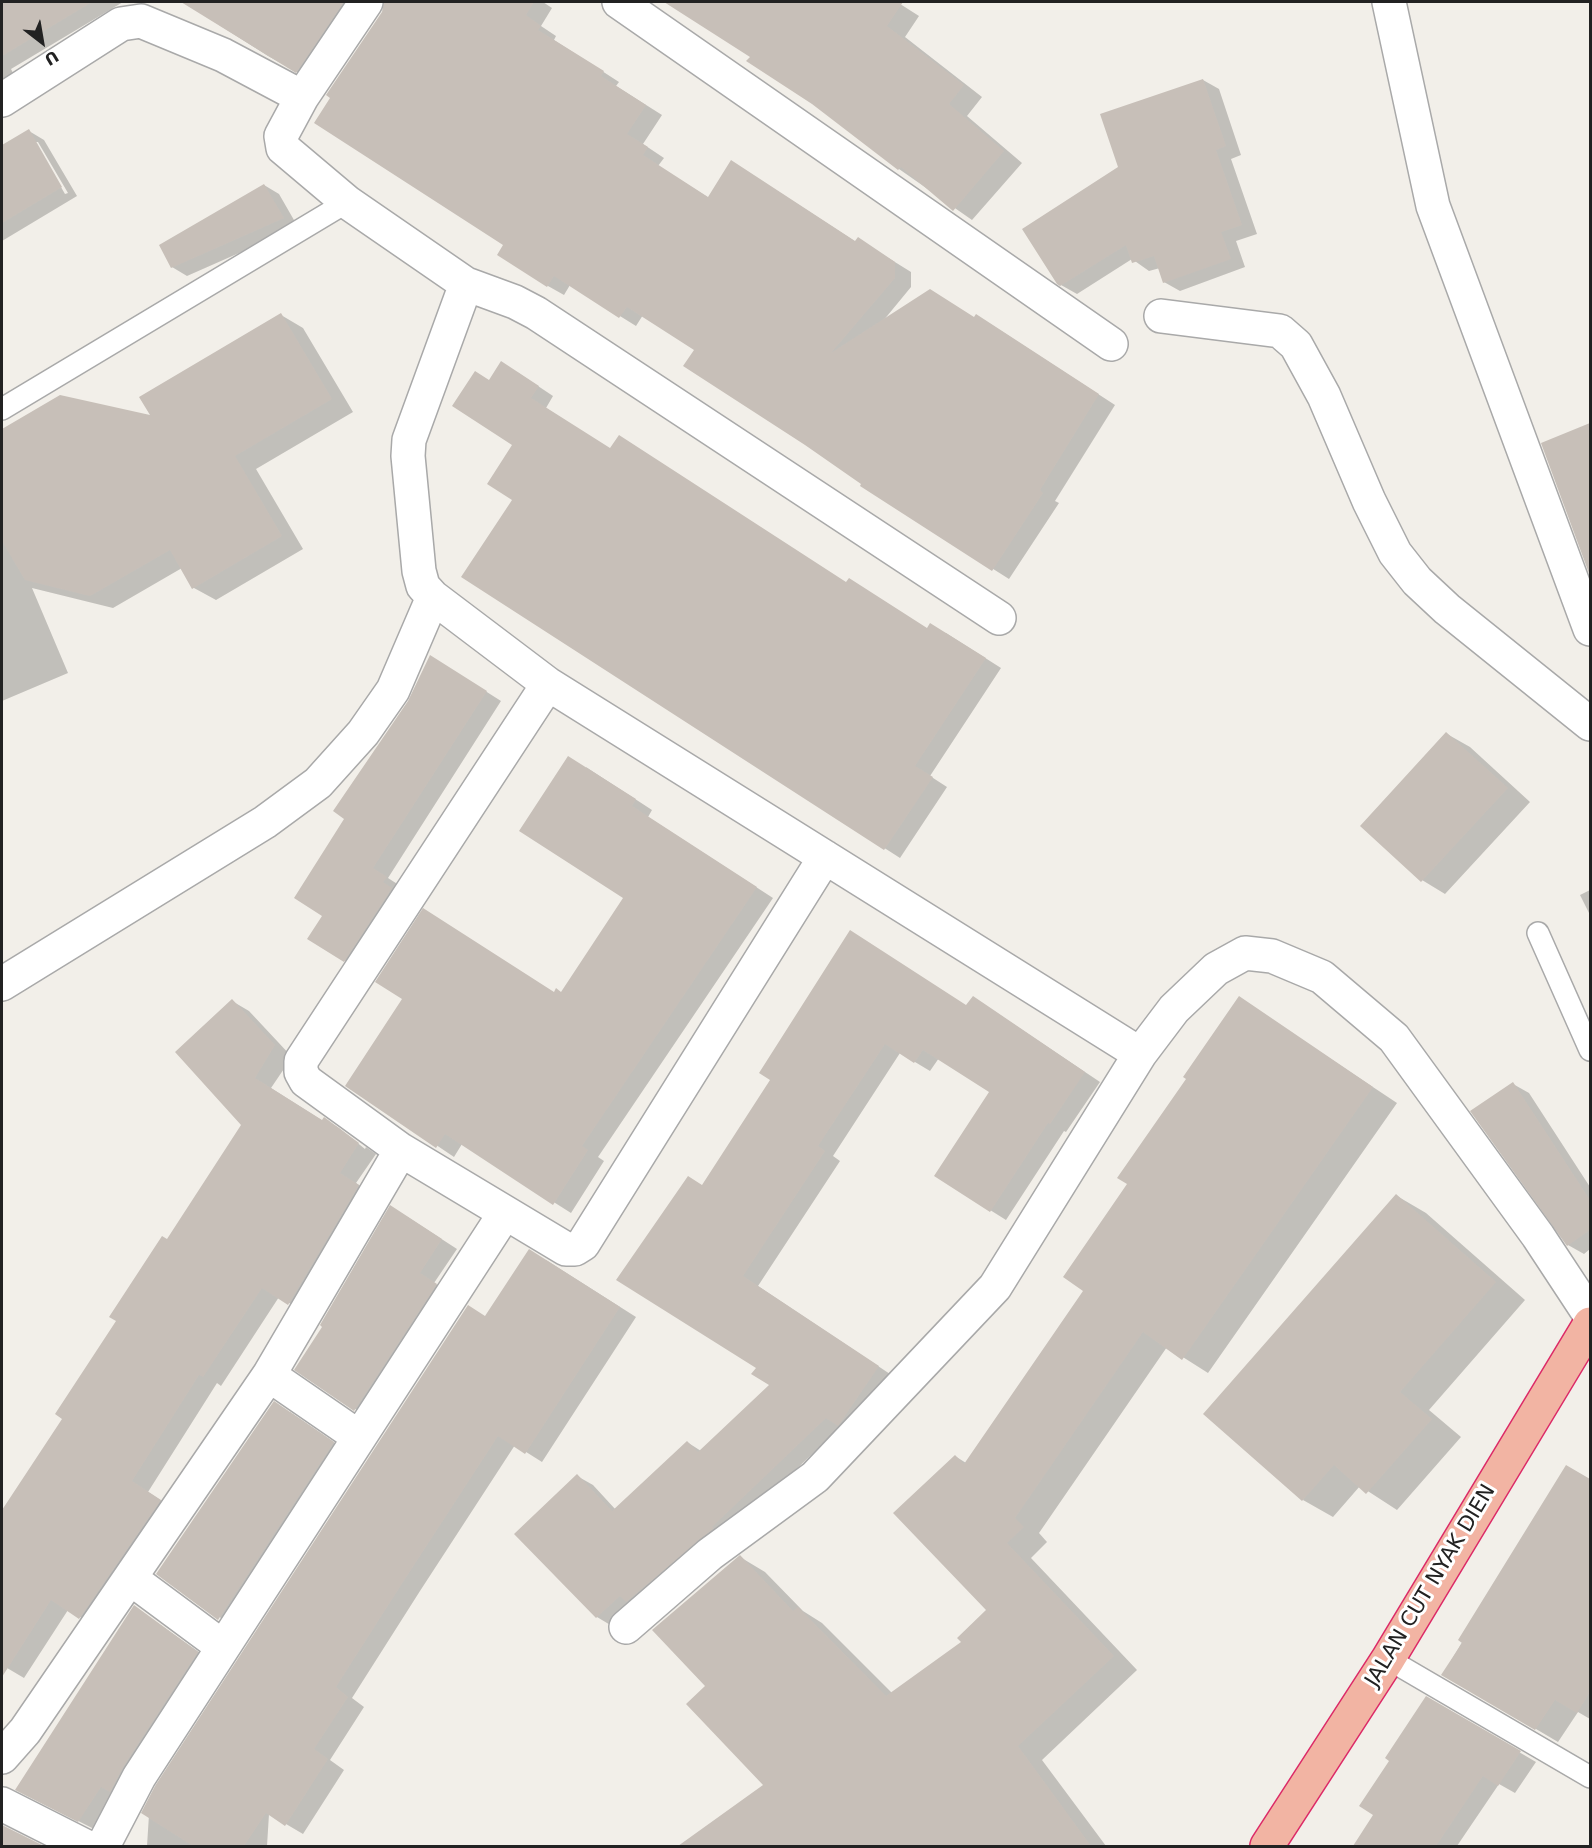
<!DOCTYPE html>
<style>
body{margin:0}
#map{position:relative;width:1592px;height:1848px;overflow:hidden;background:#f2efe9;font-family:"DejaVu Sans",sans-serif}
canvas{display:block}
.frame{position:absolute;inset:0;border:3px solid #222;pointer-events:none}
.north{position:absolute;left:12px;top:12px;width:60px;height:60px;-webkit-text-stroke:4px #fff;paint-order:stroke;rotate:149deg;font-size:16px;font-weight:700;line-height:24px;text-align:center;color:#222}
.north::after{content:'';display:block;margin:auto;width:21px;height:27px;background:#222;clip-path:polygon(50% 0,100% 100%,50% 72%,0 100%)}
</style>
<div id="map">
<canvas width="1592" height="1848"></canvas>
<div class="frame"></div>
<div class="north">U</div>
</div>
<script>
const ctx = document.querySelector('canvas').getContext('2d');
ctx.lineJoin = 'round';
function paint(path, color) { ctx.fillStyle = color; ctx.fill(path, 'evenodd'); }
const poly = rows => new Path2D(rows.map(r => 'M' + r).join(''));
function stroke(path, color, width, dash) { ctx.strokeStyle = color; ctx.lineWidth = width; ctx.lineCap = dash ? 'butt' : 'round'; ctx.setLineDash(dash || []); ctx.stroke(path); }
function write(font, color, halo, rows, align = 'center') {
  ctx.font = font + ' "DejaVu Sans",sans-serif'; ctx.lineWidth = 6; ctx.setLineDash([]); ctx.textBaseline = 'middle'; ctx.strokeStyle = halo; ctx.fillStyle = color; for (const [text, x, y, turn = 0] of rows) {
    ctx.save(); ctx.translate(x, y); ctx.rotate((+turn || 0) * Math.PI / 180); ctx.textAlign = isNaN(turn) ? turn : align; if (halo) ctx.strokeText(text, 0, 0); ctx.fillText(text, 0, 0); ctx.restore();
  }
}
const shadow = poly([
 [2,2,123,2,11,69,13,73,2,80],
 [183,2,366,2,313,81,268,56],
 [386,2,543,2,552,8,541,26,556,36,554,40,619,82,616,86,662,115,643,144,664,158,658,166,709,198,748,172,856,242,874,249,911,272,911,287,883,321,975,318,992,325,1115,405,1055,501,1059,503,1009,579,862,486,863,483,696,349,643,315,636,326,570,285,564,295,548,286,506,245,383,13],
 [667,2,897,2,919,16,905,37,982,97,967,116,1022,163,972,220,899,169,752,56],
 [1203,80,1219,89,1241,155,1231,159,1257,234,1236,241,1245,267,1180,291,1164,282,1160,268,1149,271,1132,259,1077,294,1061,285,1120,168],
 [29,131,44,140,77,196,2,241,2,147],
 [35,142,38,142,68,193,65,194],
 [264,185,279,194,298,227,187,276,172,267],
 [281,315,303,328,353,412,256,469,303,549,216,600,194,588,182,568,113,608,32,588,68,673,2,701,2,466,46,437,154,418],
 [517,372,553,396,546,408,611,450,928,630,946,633,1001,668,930,776,947,787,900,858,463,577,514,500,514,445,490,381],
 [1590,425,1590,560,1585,556],
 [446,666,501,701,388,878,402,887,360,969,344,960,324,915],
 [1447,734,1470,747,1530,802,1445,894,1422,880],
 [586,767,652,810,648,817,773,898,598,1157,604,1161,571,1213,462,1144,454,1157,347,1085,555,993,562,993,625,898],
 [1590,890,1590,915,1580,895],
 [1239,998,1397,1103,1208,1373,1167,1347,1039,1533,1047,1542,1031,1558,1137,1670,1042,1760,1106,1846,681,1846,765,1786,707,1686,740,1557,765,1572,803,1611,822,1623,893,1694,963,1643,988,1610,955,1456,966,1463,1085,1290,1129,1184,1188,1079],
 [232,1001,249,1011,292,1057,271,1088,323,1121,324,1119,339,1128,365,1149,366,1147,376,1154,356,1183,375,1196,306,1313,279,1297,221,1386,217,1383,148,1492,177,1511,97,1627,68,1610,24,1678,2,1665,2,1515,64,1418,168,1241,243,1125],
 [967,1007,988,1007,1100,1082,1066,1132,1064,1131,1006,1220,936,1176,991,1091,939,1058,930,1071,900,1053,833,1156,840,1161,758,1286,893,1376,727,1536,612,1626,597,1617,577,1476,593,1485,616,1510,687,1442,701,1451,771,1385,758,1367,703,1186,772,1080],
 [1513,1084,1529,1093,1590,1187,1590,1249,1584,1254,1568,1245],
 [1397,1196,1426,1213,1525,1300,1429,1410,1461,1437,1397,1510,1360,1486,1333,1517,1303,1500],
 [406,1216,457,1249,434,1283,451,1294,370,1419,296,1369],
 [546,1260,636,1317,542,1462,515,1445,420,1591,352,1698,364,1707,330,1760,344,1770,303,1834,269,1814,267,1846,147,1846,150,1799,486,1317],
 [290,1412,348,1452,235,1628,158,1573],
 [1567,1467,1590,1481,1590,1719,1578,1712,1558,1742,1443,1674],
 [135,1607,213,1662,94,1829,33,1798],
 [1427,1698,1536,1762,1515,1793,1499,1784,1457,1846,1354,1846,1375,1814,1391,1761],
 [3,1827,41,1846,3,1846]
]);
const building = poly([
 [2,2,92,2,2,56],
 [181,2,344,2,296,73],
 [384,2,534,2,526,15,541,26,538,30,604,71,601,76,646,105,627,134,648,147,643,155,708,197,731,160,855,241,858,237,895,262,895,278,831,353,930,289,974,317,976,314,1099,394,1040,490,1043,493,992,571,860,486,861,484,805,445,683,366,694,350,627,307,619,318,554,276,547,287,497,255,503,245,314,123,330,98,326,95,382,12],
 [664,2,903,2,887,26,964,85,949,104,1004,151,953,211,901,167,898,170,812,104,746,61,750,57],
 [1203,79,1226,146,1216,150,1242,225,1221,232,1231,259,1163,283,1154,256,1132,263,1126,245,1060,286,1057,284,1022,229,1118,167,1100,114],
 [29,129,62,187,2,223,2,145],
 [264,184,284,218,171,268,159,245],
 [281,313,332,399,235,456,282,536,192,589,170,550,90,596,25,580,2,541,2,429,60,395,150,415,139,397],
 [501,361,539,386,531,398,610,448,619,435,846,582,849,578,927,628,930,623,986,658,915,766,933,777,884,850,461,577,512,500,487,484,512,445,452,406,475,371,489,380],
 [1590,423,1590,576,1541,443],
 [430,655,487,691,373,868,387,877,383,882,392,888,344,962,307,939,322,916,294,898,344,819,333,811,408,701],
 [1446,732,1508,788,1421,882,1360,826],
 [568,756,636,799,632,806,757,887,582,1146,588,1150,553,1205,445,1134,436,1148,345,1086,402,999,375,982,423,908,554,992,556,988,561,992,623,898,519,831],
 [850,930,966,1005,973,996,1085,1072,1050,1124,1048,1123,990,1212,934,1176,989,1092,923,1050,914,1063,885,1044,818,1146,825,1151,743,1276,879,1366,838,1426,826,1418,712,1527,714,1528,626,1602,620,1596,596,1618,514,1534,577,1474,612,1511,687,1441,698,1452,769,1385,751,1374,756,1368,616,1280,688,1176,702,1185,770,1080,759,1073],
 [1239,996,1373,1087,1182,1360,1143,1332,1015,1518,1024,1527,1007,1543,1114,1656,1018,1746,1091,1846,678,1846,763,1785,686,1704,705,1686,652,1630,740,1555,793,1611,798,1607,886,1696,961,1642,957,1638,986,1610,893,1513,955,1455,964,1464,1083,1291,1063,1277,1127,1184,1117,1178,1186,1079,1183,1077],
 [232,999,275,1045,255,1078,322,1120,324,1117,359,1143,340,1173,359,1185,288,1305,262,1288,203,1377,199,1375,132,1481,161,1500,79,1619,51,1600,2,1677,2,1510,62,1419,55,1414,116,1321,109,1317,162,1236,167,1239,241,1125,175,1052],
 [1513,1082,1590,1200,1590,1230,1567,1246,1470,1111],
 [1396,1194,1496,1282,1400,1392,1432,1419,1366,1494,1334,1465,1302,1501,1203,1414],
 [390,1205,442,1239,420,1273,437,1284,354,1411,294,1370,322,1327,320,1325],
 [529,1249,620,1307,525,1454,498,1436,403,1582,336,1687,348,1697,314,1749,328,1759,285,1826,266,1813,244,1846,193,1846,141,1813,155,1786,468,1305,485,1316],
 [274,1401,334,1442,218,1620,156,1574],
 [1566,1465,1590,1479,1590,1692,1577,1713,1555,1700,1535,1730,1441,1675,1462,1643,1458,1640],
 [134,1605,198,1652,123,1767,110,1792,101,1787,78,1822,15,1790],
 [1426,1696,1521,1751,1498,1786,1483,1776,1436,1846,1353,1846,1373,1815,1359,1806,1389,1761,1385,1758],
 [2,1825,44,1846,2,1846]
]);
const service = poly([
 [2,409,347,202],
 [1538,933,1590,1050],
 [1388,1659,1590,1777]
]);
const minor = poly([
 [619,2,1111,344],
 [1389,2,1433,206,1590,629],
 [302,97,281,136,283,148,347,202,466,284,515,302,536,313,999,618],
 [2,100,121,24,141,21,223,55,302,97,366,2],
 [466,284,409,440,408,456,419,571,423,586,433,597,548,684,1140,1054,1174,1009,1216,969,1245,953,1272,956,1322,977,1394,1038,1538,1236,1590,1315],
 [1161,316,1280,331,1296,345,1324,396,1369,501,1395,553,1417,581,1447,609,1590,724],
 [548,684,301,1061,301,1072,306,1081,401,1150,566,1249,575,1249,583,1244,825,857],
 [2,984,265,822,318,783,363,733,393,690,433,597],
 [269,1375,359,1437],
 [130,1578,223,1647],
 [626,1627,710,1554,815,1477,995,1287,1140,1054],
 [2,1757,25,1731,269,1375,401,1150],
 [2,1804,85,1846],
 [103,1846,139,1777,505,1213]
]);
const trunk = poly([
 [1267,1846,1388,1659,1590,1324]
]);
const streetNames = [
 ["JALAN CUT NYAK DIEN",1431,1586,-59]
];
paint(shadow, '#0003');
paint(building, '#c7bfb8');
stroke(service, '#a9a9a9', 24);
stroke(minor, '#a9a9a9', 36);
stroke(trunk, '#dc2a67', 36);
stroke(service, '#fff', 21);
stroke(minor, '#fff', 33);
stroke(trunk, '#f2b4a3', 33);
write('21px', '#222', '#fff', streetNames);
</script>
